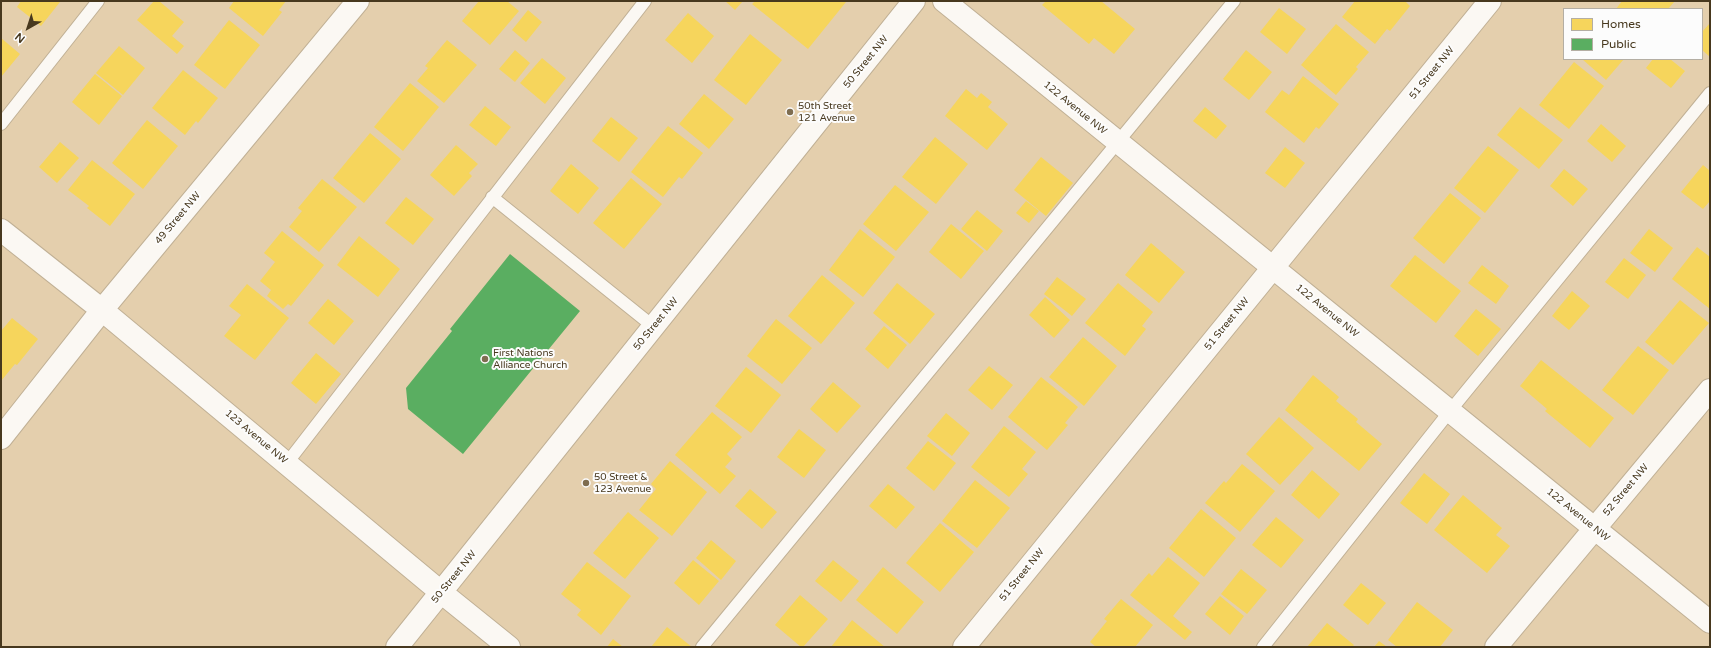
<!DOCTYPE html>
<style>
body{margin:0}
#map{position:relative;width:1711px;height:648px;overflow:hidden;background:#e4cfad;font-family:"Varela Round",sans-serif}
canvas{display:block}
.frame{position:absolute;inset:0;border:2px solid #47381e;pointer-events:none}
.legend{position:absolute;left:1563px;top:8px;width:140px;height:52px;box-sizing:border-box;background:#fcfcfc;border:1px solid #b4aea3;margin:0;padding:5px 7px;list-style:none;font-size:12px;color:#47381e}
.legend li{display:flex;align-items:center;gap:8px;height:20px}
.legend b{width:20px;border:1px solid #b4aea3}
.north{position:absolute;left:8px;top:8px;width:40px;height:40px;-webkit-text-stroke:3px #fcfcfc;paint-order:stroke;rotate:219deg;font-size:11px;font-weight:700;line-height:16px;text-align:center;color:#47381e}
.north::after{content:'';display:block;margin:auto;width:14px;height:18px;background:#47381e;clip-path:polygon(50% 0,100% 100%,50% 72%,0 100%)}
</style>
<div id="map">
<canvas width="1711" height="648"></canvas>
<div class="frame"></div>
<ul class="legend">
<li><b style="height:11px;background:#f6d55c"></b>Homes</li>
<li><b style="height:11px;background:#5aae61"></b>Public</li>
</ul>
<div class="north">N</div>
</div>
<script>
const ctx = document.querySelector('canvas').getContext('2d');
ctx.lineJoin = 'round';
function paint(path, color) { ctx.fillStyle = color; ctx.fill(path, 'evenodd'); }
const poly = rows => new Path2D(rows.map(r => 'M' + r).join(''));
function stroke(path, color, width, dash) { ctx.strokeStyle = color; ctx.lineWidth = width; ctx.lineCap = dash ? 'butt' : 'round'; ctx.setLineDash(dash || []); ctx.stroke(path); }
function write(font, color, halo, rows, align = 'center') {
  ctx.font = font + ' "Varela Round",sans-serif'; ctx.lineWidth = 4; ctx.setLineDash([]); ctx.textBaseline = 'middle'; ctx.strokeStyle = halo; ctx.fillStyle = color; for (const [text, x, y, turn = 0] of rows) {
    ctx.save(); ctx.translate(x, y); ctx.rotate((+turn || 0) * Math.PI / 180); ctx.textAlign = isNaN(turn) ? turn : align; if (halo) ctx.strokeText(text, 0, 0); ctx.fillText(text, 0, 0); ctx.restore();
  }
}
const homes = poly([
 [21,1,59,1,60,2,41,26,17,7],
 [154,1,159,1,184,22,172,36,184,46,177,54,137,20],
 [234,1,286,1,279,10,282,12,263,36,229,8],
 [479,1,507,1,519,11,490,45,462,21],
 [725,1,743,1,735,10],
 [755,1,844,1,846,2,808,49,752,4],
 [1046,1,1101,1,1135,29,1114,54,1094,38,1089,44,1042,5],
 [1355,1,1405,1,1410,6,1390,31,1387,29,1375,44,1342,17],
 [1622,1,1675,1,1668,9,1616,9],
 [1279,8,1306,29,1287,54,1260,32],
 [528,10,542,22,526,42,512,30],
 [688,13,714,36,692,63,665,40],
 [229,20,260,45,225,89,194,65],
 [1710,23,1710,57,1702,50,1702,32],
 [1336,24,1369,52,1356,67,1358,69,1336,95,1301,65],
 [750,34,782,60,746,105,714,80],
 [1,38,20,54,1,77],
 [447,40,477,65,444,103,417,81,428,68,425,66],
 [119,46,145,68,123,95,96,73],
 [515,50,530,63,515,82,499,69],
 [1246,50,1272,72,1249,100,1223,79],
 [542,58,566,78,545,104,520,83],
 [1582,59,1624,59,1606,80],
 [1653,59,1670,59,1685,71,1671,88,1646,68],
 [1574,62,1604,86,1569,129,1539,105],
 [183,70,218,98,198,123,196,121,185,135,152,108],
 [95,74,122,96,99,125,72,102],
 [1303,76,1339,104,1319,129,1316,127,1304,143,1265,112,1282,90,1289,95],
 [410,83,439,107,403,151,374,127],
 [966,89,977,98,981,93,992,102,988,107,1008,124,987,150,945,116],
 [704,94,734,119,709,149,679,124],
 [485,106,511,127,496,146,469,125],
 [1205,107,1227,126,1216,139,1193,121],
 [1520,107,1563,140,1539,169,1497,135],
 [611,117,638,138,619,162,592,141],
 [147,120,178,146,143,189,112,163],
 [1601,124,1626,146,1612,162,1587,141],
 [668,126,703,153,682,179,679,177,663,197,631,172],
 [370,133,401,159,364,203,333,178],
 [935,137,968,164,936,204,902,177],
 [60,142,79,158,57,183,39,167],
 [456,145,478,164,469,173,472,176,454,196,430,175],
 [1488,146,1519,170,1485,213,1454,188],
 [1285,147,1305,163,1285,188,1265,173],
 [1041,157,1073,183,1046,216,1014,190],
 [92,160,135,194,110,226,87,208,89,206,68,190],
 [571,164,599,188,578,214,550,191],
 [1703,165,1710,171,1710,201,1703,209,1681,192],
 [1564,169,1588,189,1573,206,1550,186],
 [631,178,662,204,624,249,593,223],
 [322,179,357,207,319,252,289,227,302,211,298,208],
 [895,185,929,212,896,251,863,224],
 [1450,193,1481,218,1444,264,1413,238],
 [406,197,434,219,413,245,385,223],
 [1026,201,1039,211,1029,223,1016,213],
 [977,210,1003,231,987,251,961,229],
 [951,224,984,251,961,279,929,252],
 [860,229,895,257,863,297,829,270],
 [1649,229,1673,248,1655,272,1630,253],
 [282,231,324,265,291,306,288,304,283,309,267,296,271,290,260,281,275,262,264,253],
 [359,236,400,269,378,297,337,265],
 [1151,243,1185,272,1159,303,1125,275],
 [1697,247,1710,257,1710,309,1672,279],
 [1415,255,1461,291,1436,323,1390,286],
 [1624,258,1646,275,1628,299,1605,282],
 [1482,265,1509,286,1496,304,1468,283],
 [822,275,855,303,821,344,788,316],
 [1057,277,1086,299,1072,316,1044,294],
 [897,283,935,314,910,344,873,313],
 [1118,283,1153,312,1142,326,1146,329,1125,356,1085,323],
 [247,284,289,318,255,360,224,336,241,315,229,306],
 [1572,291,1590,306,1569,330,1552,316],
 [1045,297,1070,320,1054,338,1029,315],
 [328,299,354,321,334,345,308,323],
 [1680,300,1709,323,1673,365,1645,342],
 [1476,309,1501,329,1478,356,1454,336],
 [12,318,38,339,17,365,15,364,1,381,1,331],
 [776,319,812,348,782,384,747,356],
 [884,326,907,345,888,369,865,349],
 [1083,337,1117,366,1084,406,1049,377],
 [1638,346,1669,370,1633,415,1602,390],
 [316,353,341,374,316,404,291,383],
 [1541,360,1614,418,1590,448,1545,411,1547,409,1520,386],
 [989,366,1013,385,992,410,968,390],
 [746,367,781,395,751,433,715,406],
 [1313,375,1339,397,1336,401,1358,419,1356,422,1382,444,1359,471,1285,410],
 [1041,377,1078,407,1065,423,1068,425,1047,450,1008,417],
 [833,382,861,406,837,433,810,409],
 [712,412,742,437,727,454,732,459,725,467,736,476,720,494,675,455],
 [946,413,970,433,952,456,927,436],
 [1279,417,1314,448,1280,485,1246,454],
 [1004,426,1036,452,1022,469,1028,474,1009,497,971,467],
 [799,429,826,450,804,478,777,457],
 [928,441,956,463,934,491,906,468],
 [670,461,707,492,672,536,639,510,656,489,651,484],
 [1242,464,1275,491,1240,532,1205,503,1224,481,1226,483],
 [1312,470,1340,494,1319,519,1291,495],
 [1424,473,1450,494,1427,524,1400,503],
 [975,480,1010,508,977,548,942,521],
 [888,484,915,507,896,529,869,506],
 [750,489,777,512,762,529,735,506],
 [1463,495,1502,528,1496,535,1510,546,1487,573,1434,530],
 [1201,509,1236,538,1204,577,1169,548],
 [628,512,659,538,625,579,593,553],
 [1276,517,1304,540,1281,568,1252,545],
 [940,523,974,552,940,592,906,563],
 [711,540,736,561,721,580,696,558],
 [1168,557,1200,583,1173,616,1192,632,1185,640,1130,595,1149,573,1152,576],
 [693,560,719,581,699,605,674,583],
 [833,560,859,581,841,602,815,581],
 [587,562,631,596,601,635,577,615,581,610,561,594],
 [883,567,924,602,897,634,856,600],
 [1241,569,1267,590,1247,614,1221,594],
 [1361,583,1386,603,1368,625,1343,605],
 [800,595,828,619,803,647,801,647,775,625],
 [1220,596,1244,616,1230,635,1205,614],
 [1121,599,1153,625,1135,647,1096,647,1090,642,1107,621,1104,619],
 [1417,602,1453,630,1440,647,1397,647,1388,640],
 [852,620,885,647,831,647],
 [1327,623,1354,645,1352,647,1307,647],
 [667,627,692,647,651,647],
 [613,639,623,647,607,647],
 [1379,641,1387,647,1374,647]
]);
const public = poly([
 [510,254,580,311,463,454,408,409,406,388,452,331,450,329]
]);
const service = poly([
 [1,124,98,1],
 [492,197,654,327],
 [287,463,645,1],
 [702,647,1234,1],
 [1263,647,1450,411,1710,93]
]);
const minor = poly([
 [944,1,1710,622],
 [1,230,102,310,442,593],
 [1,438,102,310,358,1],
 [964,647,1490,1],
 [1496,647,1710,390]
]);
const tertiary = poly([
 [442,593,509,647]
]);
const secondary = poly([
 [397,647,914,1]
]);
const markers = [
 [790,112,4,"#7e6d50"],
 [485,359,4,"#7e6d50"],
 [586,483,4,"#7e6d50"]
];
const streetNames = [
 ["50 Street NW",866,62,-51],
 ["51 Street NW",1432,73,-51],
 ["122 Avenue NW",1075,108,39],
 ["49 Street NW",178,218,-50],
 ["122 Avenue NW",1327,311,39],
 ["50 Street NW",656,324,-51],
 ["51 Street NW",1227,324,-51],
 ["123 Avenue NW",256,437,40],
 ["52 Street NW",1626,490,-50],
 ["122 Avenue NW",1578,515,39],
 ["51 Street NW",1022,575,-51],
 ["50 Street NW",454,577,-51]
];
const poiNames = [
 ["50th Street",798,106],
 ["121 Avenue",798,118],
 ["First Nations",493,353],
 ["Alliance Church",493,365],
 ["50 Street &",594,477],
 ["123 Avenue",594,489]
];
paint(homes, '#f6d55c');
paint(public, '#5aae61');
stroke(service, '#c0b095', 14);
stroke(minor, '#c0b095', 24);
stroke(tertiary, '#c0b095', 24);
stroke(secondary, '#c0b095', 24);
stroke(service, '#fbf8f3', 12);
stroke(minor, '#fbf8f3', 22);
stroke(tertiary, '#fbf8f3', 22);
stroke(secondary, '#fbf8f3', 22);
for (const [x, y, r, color] of markers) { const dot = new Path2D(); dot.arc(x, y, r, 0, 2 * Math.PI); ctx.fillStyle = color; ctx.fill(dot); stroke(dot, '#fcfcfc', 1.5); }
write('10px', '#47381e', '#fcfcfc', streetNames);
write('10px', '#47381e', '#fcfcfc', poiNames, 'left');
</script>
